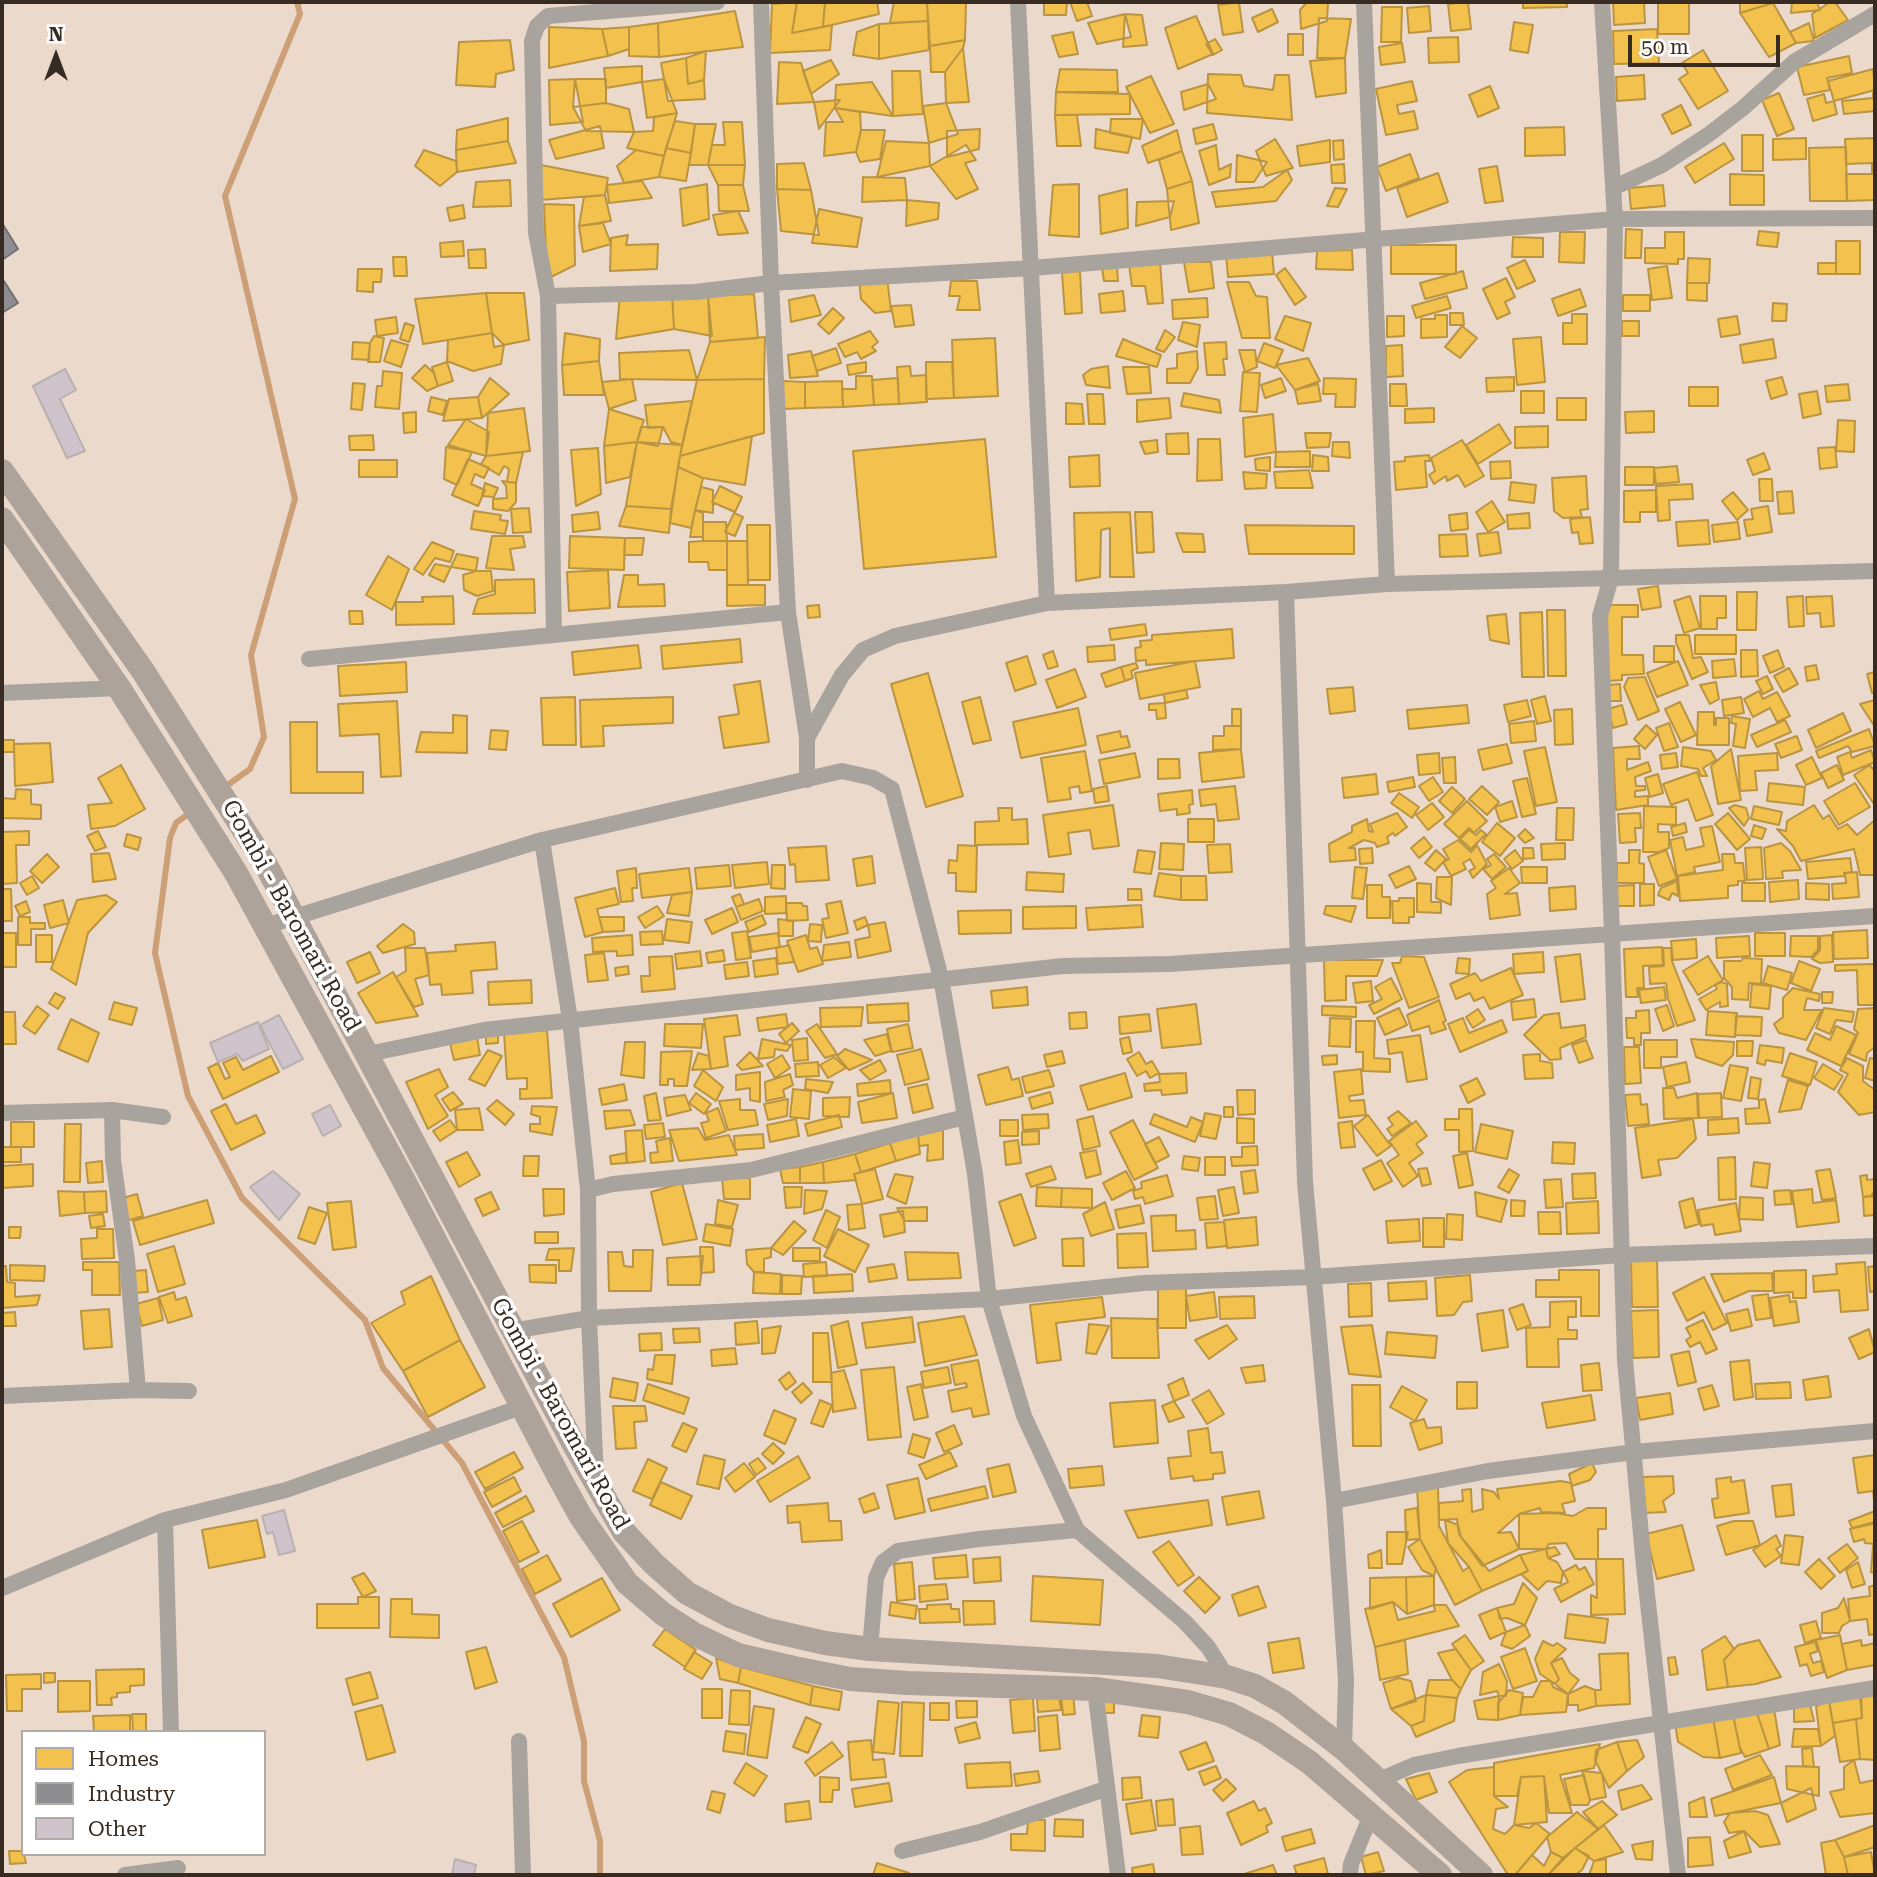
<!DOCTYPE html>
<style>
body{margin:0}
#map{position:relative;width:1877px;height:1877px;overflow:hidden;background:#ebdacc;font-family:"Roboto Serif",serif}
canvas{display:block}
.frame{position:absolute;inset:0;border:4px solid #382c22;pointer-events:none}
.legend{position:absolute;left:21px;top:1730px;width:245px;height:126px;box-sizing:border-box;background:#fff;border:2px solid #afaba7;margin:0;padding:9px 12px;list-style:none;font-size:21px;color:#382c22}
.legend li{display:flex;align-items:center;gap:14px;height:35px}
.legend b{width:35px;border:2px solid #afaba7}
.north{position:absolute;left:21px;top:21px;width:70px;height:70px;-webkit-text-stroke:5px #fff;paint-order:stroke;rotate:0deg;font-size:19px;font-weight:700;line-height:28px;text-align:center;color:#382c22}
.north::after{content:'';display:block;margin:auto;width:24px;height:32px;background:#382c22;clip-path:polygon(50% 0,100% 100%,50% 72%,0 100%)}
.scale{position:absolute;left:1628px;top:35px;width:152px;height:32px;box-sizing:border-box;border:4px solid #382c22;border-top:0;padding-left:9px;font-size:21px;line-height:24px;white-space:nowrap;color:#382c22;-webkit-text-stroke:5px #fff;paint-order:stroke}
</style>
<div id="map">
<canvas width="1877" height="1877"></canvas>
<div class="frame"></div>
<ul class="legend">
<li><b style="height:19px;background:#f2c14e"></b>Homes</li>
<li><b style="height:19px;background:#8d8d92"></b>Industry</li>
<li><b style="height:19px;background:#cfc4cb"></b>Other</li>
</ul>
<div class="north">N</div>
<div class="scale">50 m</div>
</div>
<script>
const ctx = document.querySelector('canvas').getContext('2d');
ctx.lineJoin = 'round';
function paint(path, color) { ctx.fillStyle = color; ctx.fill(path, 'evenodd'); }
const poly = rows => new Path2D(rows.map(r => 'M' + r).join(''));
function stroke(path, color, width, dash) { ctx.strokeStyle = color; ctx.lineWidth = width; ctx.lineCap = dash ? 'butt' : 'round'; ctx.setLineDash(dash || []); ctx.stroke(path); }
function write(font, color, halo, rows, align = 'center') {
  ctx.font = font + ' "Roboto Serif",serif'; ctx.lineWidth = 7; ctx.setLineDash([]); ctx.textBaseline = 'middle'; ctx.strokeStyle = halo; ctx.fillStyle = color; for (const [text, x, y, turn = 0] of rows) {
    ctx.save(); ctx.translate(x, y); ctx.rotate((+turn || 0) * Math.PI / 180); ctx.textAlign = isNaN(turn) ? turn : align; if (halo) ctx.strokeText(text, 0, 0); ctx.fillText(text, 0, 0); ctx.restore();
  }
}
const homes = poly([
 [797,2,792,33,832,25,830,50,770,53,772,4,797,2],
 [797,2,825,2,823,27,792,33,797,2],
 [825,2,877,2,879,14,823,27,825,2],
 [894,2,927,2,928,21,890,23,894,2],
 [927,2,966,2,965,40,930,46,927,2],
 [1044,2,1067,2,1066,15,1044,15,1044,2],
 [1070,2,1087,2,1092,16,1077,21,1070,2],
 [1239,2,1243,32,1223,35,1218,5,1239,2],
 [1307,2,1328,3,1327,21,1301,29,1300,10,1307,2],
 [1468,2,1471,29,1451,31,1448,4,1468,2],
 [1523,2,1567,2,1567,7,1523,8,1523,2],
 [1613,2,1644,2,1645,23,1614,25,1613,2],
 [1658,2,1689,2,1689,34,1658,34,1658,2],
 [1740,2,1773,2,1773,3,1740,13,1740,2],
 [1792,2,1817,2,1820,10,1791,13,1792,2],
 [1830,2,1835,2,1848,20,1815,38,1812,14,1830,2],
 [1773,3,1796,43,1769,57,1740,13,1773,3],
 [1429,6,1431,31,1409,33,1407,8,1429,6],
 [1382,7,1402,7,1401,42,1381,42,1382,7],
 [1272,9,1278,22,1258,32,1252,18,1272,9],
 [735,11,743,47,659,57,658,23,735,11],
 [1125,14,1131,37,1097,44,1088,23,1125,14],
 [1125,14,1142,15,1147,45,1123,47,1125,14],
 [1196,16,1213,54,1178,69,1165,28,1196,16],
 [1319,18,1351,19,1345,58,1317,58,1319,18],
 [928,21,929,50,879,59,879,24,928,21],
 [1514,22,1533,25,1528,53,1510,50,1514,22],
 [658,23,659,57,629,56,629,27,658,23],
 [1809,23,1814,41,1796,43,1790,32,1809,23],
 [879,24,879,59,853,55,857,32,879,24],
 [549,27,602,29,608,56,549,68,549,27],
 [629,27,629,49,608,56,602,29,629,27],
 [1657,29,1659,63,1614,64,1613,31,1657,29],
 [1073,32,1078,54,1059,57,1052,36,1073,32],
 [1288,34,1303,34,1303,55,1288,55,1288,34],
 [1458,37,1459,62,1429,63,1428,38,1458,37],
 [1215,39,1222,50,1213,55,1206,44,1215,39],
 [510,40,514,70,496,74,495,87,456,85,459,42,510,40],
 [965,40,963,48,945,72,931,72,930,46,965,40],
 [1402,43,1405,62,1381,65,1379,47,1402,43],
 [963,48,969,102,946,103,945,72,963,48],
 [1703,50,1728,91,1698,109,1679,79,1688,73,1682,63,1703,50],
 [706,51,704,80,688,84,686,58,706,51],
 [1849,56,1852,73,1827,78,1830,90,1804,95,1797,67,1849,56],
 [686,58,688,84,704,80,705,99,668,101,661,63,686,58],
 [1345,58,1346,93,1316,97,1310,61,1345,58],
 [831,60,839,74,811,94,803,71,831,60],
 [779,62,801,63,814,102,777,104,779,62],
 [642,66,642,82,606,88,604,68,642,66],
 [1060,69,1117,70,1118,92,1056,92,1060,69],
 [1873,69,1875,90,1834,101,1828,81,1873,69],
 [892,71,920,71,923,114,893,116,892,71],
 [1208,74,1241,75,1244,86,1273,90,1275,75,1289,75,1292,120,1207,113,1208,74],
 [1644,75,1645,99,1617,101,1616,77,1644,75],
 [1151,76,1174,124,1150,133,1126,87,1151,76],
 [575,79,583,122,550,125,549,80,575,79],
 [575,79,606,79,606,103,573,107,575,79],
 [664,79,677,113,647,118,642,82,664,79],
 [1412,81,1417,101,1397,105,1399,114,1414,111,1418,129,1386,135,1376,89,1412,81],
 [872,82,893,116,835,108,836,85,872,82],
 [1208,84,1216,99,1184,110,1181,92,1208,84],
 [1490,86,1499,108,1478,117,1469,95,1490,86],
 [1056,92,1130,94,1130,114,1055,115,1056,92],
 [1779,93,1794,129,1777,136,1762,100,1779,93],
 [1873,93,1875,111,1844,114,1842,101,1873,98,1873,93],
 [1824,94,1826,103,1834,101,1837,114,1813,121,1807,99,1824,94],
 [840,100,819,129,814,102,840,100],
 [606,103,629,109,634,132,586,131,573,107,606,103],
 [946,103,958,134,929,143,923,106,946,103],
 [1681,105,1691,125,1672,134,1662,115,1681,105],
 [835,108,860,112,861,130,856,152,824,156,826,122,843,122,835,108],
 [677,113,664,156,627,148,634,132,653,131,654,117,677,113],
 [1055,115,1077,115,1081,146,1057,146,1055,115],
 [508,118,508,141,456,150,457,130,508,118],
 [1111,119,1143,119,1140,139,1110,133,1111,119],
 [675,121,695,124,691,153,666,148,675,121],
 [723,122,742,122,745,165,708,165,712,145,725,145,723,122],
 [695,124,716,124,708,165,689,165,695,124],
 [1213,124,1217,139,1196,144,1193,129,1213,124],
 [600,126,604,148,556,159,549,140,600,126],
 [1564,127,1565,155,1525,156,1525,128,1564,127],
 [980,129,979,149,947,157,947,131,980,129],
 [1096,129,1132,137,1128,153,1095,148,1096,129],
 [861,130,885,130,880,159,860,162,856,152,861,130],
 [1177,130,1182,151,1148,163,1142,146,1177,130],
 [1742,135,1763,135,1763,171,1742,171,1742,135],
 [1806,138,1806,159,1773,160,1773,139,1806,138],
 [1875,138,1875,200,1847,201,1846,174,1872,174,1872,163,1846,164,1845,139,1875,138],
 [1275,139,1293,168,1266,176,1256,151,1275,139],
 [1330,140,1330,162,1300,166,1297,146,1330,140],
 [1343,140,1344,159,1334,160,1333,141,1343,140],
 [508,141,516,163,457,172,456,150,508,141],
 [886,141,929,143,930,166,877,177,886,141],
 [1724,143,1734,159,1695,183,1685,167,1724,143],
 [966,145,976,160,965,163,978,189,956,199,930,166,966,145],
 [1216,145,1219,170,1231,164,1230,177,1209,185,1199,151,1216,145],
 [1846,147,1847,201,1810,201,1809,148,1846,147],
 [666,148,691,153,686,181,659,177,666,148],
 [424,150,456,161,457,172,440,186,415,166,424,150],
 [636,150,664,156,659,177,624,183,617,166,636,150],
 [1182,151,1192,181,1167,189,1159,160,1182,151],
 [1410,154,1419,178,1386,191,1377,167,1410,154],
 [1237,155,1267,162,1254,182,1236,182,1237,155],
 [804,163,811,190,777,189,777,164,804,163],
 [1344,164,1345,183,1332,183,1331,165,1344,164],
 [541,165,608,178,605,195,540,200,541,165],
 [708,165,745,165,743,185,718,185,708,165],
 [1497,166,1503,201,1485,203,1479,169,1497,166],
 [1287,170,1292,180,1276,201,1216,207,1212,192,1263,187,1287,170],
 [1438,173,1448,202,1407,217,1397,188,1438,173],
 [1730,174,1764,175,1764,205,1730,205,1730,174],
 [863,177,905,178,907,200,862,202,863,177],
 [510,180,511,206,473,207,476,182,510,180],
 [642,181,652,198,609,203,607,185,642,181],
 [1192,181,1199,223,1171,230,1167,189,1192,181],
 [707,184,709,219,683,226,680,189,707,184],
 [1079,184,1079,237,1049,235,1053,185,1079,184],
 [718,185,743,185,749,211,719,211,718,185],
 [1663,185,1665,206,1631,209,1629,188,1663,185],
 [1335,188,1347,189,1338,207,1327,206,1335,188],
 [777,189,811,190,819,235,781,231,777,189],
 [1127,189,1128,228,1101,234,1099,196,1127,189],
 [605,195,611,221,579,226,584,197,605,195],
 [907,200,939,203,938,219,906,226,907,200],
 [1174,201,1170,217,1136,226,1137,202,1174,201],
 [544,204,574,205,575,265,547,279,544,204],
 [463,205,465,218,450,221,447,208,463,205],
 [819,209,862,218,857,247,812,243,819,209],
 [738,211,748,233,718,235,713,215,738,211],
 [603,223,611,244,583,252,579,226,603,223],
 [1626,229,1642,230,1641,258,1625,258,1626,229],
 [1759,231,1779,233,1777,247,1757,245,1759,231],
 [1560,232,1585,232,1584,263,1559,262,1560,232],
 [1665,232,1684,232,1684,259,1678,259,1678,264,1645,263,1645,248,1665,248,1665,232],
 [628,235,626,245,658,244,657,269,610,271,611,238,628,235],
 [1513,237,1543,238,1543,257,1512,257,1513,237],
 [463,241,464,256,441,257,440,243,463,241],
 [1836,241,1860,241,1860,274,1836,274,1836,241],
 [1391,245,1456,245,1456,274,1391,274,1391,245],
 [485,249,486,268,469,268,468,250,485,249],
 [1352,250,1353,270,1316,269,1317,251,1352,250],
 [1272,252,1274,274,1228,277,1226,255,1272,252],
 [393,257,406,257,407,276,394,276,393,257],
 [1688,258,1710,259,1709,283,1687,283,1688,258],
 [1525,260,1535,281,1517,289,1507,268,1525,260],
 [1160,261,1163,303,1148,304,1145,286,1132,286,1129,265,1160,261],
 [1184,262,1211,262,1214,288,1189,292,1184,262],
 [1818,263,1836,263,1836,274,1818,274,1818,263],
 [1667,266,1672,298,1652,300,1648,269,1667,266],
 [1117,267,1118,281,1104,281,1102,268,1117,267],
 [1285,268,1306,297,1295,305,1276,275,1285,268],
 [358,269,382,269,381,282,373,282,373,292,357,291,358,269],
 [1080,271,1082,313,1065,314,1062,273,1080,271],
 [1463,271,1467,288,1425,299,1420,283,1463,271],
 [887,277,891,311,875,313,861,299,859,280,887,277],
 [1506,278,1515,297,1505,302,1510,313,1497,319,1483,289,1506,278],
 [951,281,977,281,980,310,957,310,960,296,949,296,951,281],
 [1227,282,1249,282,1256,296,1267,297,1270,338,1242,338,1227,282],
 [1687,283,1707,283,1707,301,1687,300,1687,283],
 [1580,289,1586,306,1558,316,1552,299,1580,289],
 [1123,291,1125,311,1101,313,1099,294,1123,291],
 [486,293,492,333,423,344,415,299,486,293],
 [486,293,524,293,529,340,494,347,486,293],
 [620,294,672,294,674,329,616,339,620,294],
 [672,294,708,296,712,336,674,329,672,294],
 [754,294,758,338,710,342,708,296,754,294],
 [814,295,821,315,791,322,789,300,814,295],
 [1623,295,1650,295,1650,311,1623,311,1623,295],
 [1447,296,1451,308,1416,318,1412,306,1447,296],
 [1207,298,1208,317,1173,319,1172,300,1207,298],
 [1773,303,1787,304,1786,321,1772,321,1773,303],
 [911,305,914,325,895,327,891,306,911,305],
 [833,308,844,318,829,334,818,324,833,308],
 [1450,313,1463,313,1464,325,1450,325,1450,313],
 [1572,314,1587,314,1587,344,1563,344,1563,323,1572,323,1572,314],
 [1435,315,1447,315,1447,337,1421,338,1421,319,1435,319,1435,315],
 [1285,316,1311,323,1303,351,1275,339,1285,316],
 [1387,316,1404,316,1404,336,1387,337,1387,316],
 [1737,316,1740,334,1721,337,1718,319,1737,316],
 [396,317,398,333,377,336,375,320,396,317],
 [1622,321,1639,321,1639,336,1622,336,1622,321],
 [1183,322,1200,325,1197,347,1178,340,1183,322],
 [405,323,414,326,409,342,400,339,405,323],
 [1462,326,1477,338,1460,358,1445,347,1462,326],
 [1165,330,1175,337,1164,352,1156,349,1165,330],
 [870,331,878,342,872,347,876,351,861,359,857,352,845,357,838,344,870,331],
 [492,333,504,345,501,364,473,371,447,361,448,340,492,333],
 [565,333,600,339,599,361,562,365,565,333],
 [374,336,384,338,380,362,368,362,370,343,374,336],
 [765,337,764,379,697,380,710,342,765,337],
 [1541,337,1545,382,1517,385,1513,339,1541,337],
 [995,338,998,396,954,398,952,340,995,338],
 [1123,339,1161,355,1157,367,1116,356,1123,339],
 [1773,339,1776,358,1743,363,1740,345,1773,339],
 [391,340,408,345,401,367,384,361,391,340],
 [353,342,370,343,369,360,352,359,353,342],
 [1226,342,1227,359,1223,359,1225,375,1207,375,1204,343,1226,342],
 [1264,343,1283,350,1275,368,1257,361,1264,343],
 [1402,345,1403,376,1386,377,1386,346,1402,345],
 [836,348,841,363,817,371,812,356,836,348],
 [689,350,697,380,620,379,619,353,689,350],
 [1239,350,1255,350,1257,367,1245,372,1239,350],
 [811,351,818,376,790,378,788,355,811,351],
 [1197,351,1198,368,1190,383,1167,383,1167,369,1177,368,1177,354,1197,351],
 [1308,358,1320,381,1295,390,1276,365,1308,358],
 [599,361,604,395,564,395,562,365,599,361],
 [447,362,453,381,438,386,432,367,447,362],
 [866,362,866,372,849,375,847,365,866,362],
 [926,362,952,362,954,398,926,399,926,362],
 [425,365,434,373,438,386,427,391,412,378,425,365],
 [910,366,911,376,926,375,927,402,899,404,897,367,910,366],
 [1108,366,1110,388,1086,385,1083,375,1091,369,1108,366],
 [1123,367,1149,367,1151,393,1127,394,1123,367],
 [383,371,402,373,399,409,375,407,377,386,382,386,383,371],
 [1243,372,1260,373,1257,412,1240,411,1243,372],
 [856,376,872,376,874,405,843,407,842,389,856,389,856,376],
 [1514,377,1514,391,1487,392,1486,378,1514,377],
 [1782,377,1787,394,1771,399,1766,381,1782,377],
 [490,378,509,394,482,418,478,397,490,378],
 [898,378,899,404,874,405,872,380,898,378],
 [1281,378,1286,391,1265,398,1261,385,1281,378],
 [1324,378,1356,379,1355,407,1335,407,1336,394,1323,394,1324,378],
 [632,379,636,400,609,409,602,382,632,379],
 [764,379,764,433,680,456,697,380,764,379],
 [783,381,805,382,805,408,784,409,783,381],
 [842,381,843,407,805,408,805,382,842,381],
 [353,383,365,384,362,410,351,409,353,383],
 [1318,384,1321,401,1298,404,1295,390,1318,384],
 [1390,384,1406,384,1407,406,1390,406,1390,384],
 [1848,384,1850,400,1827,402,1825,386,1848,384],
 [1689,387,1718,387,1718,406,1689,406,1689,387],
 [1521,391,1544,391,1544,413,1521,413,1521,391],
 [1817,391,1821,414,1803,418,1799,394,1817,391],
 [1184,393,1219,400,1221,413,1181,406,1184,393],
 [1087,394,1103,394,1105,424,1089,424,1087,394],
 [431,397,447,401,443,415,428,411,431,397],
 [478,397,482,418,443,421,449,399,478,397],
 [1169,398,1171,418,1137,422,1137,400,1169,398],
 [1557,398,1586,398,1586,420,1557,420,1557,398],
 [692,401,682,445,671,442,663,427,648,428,645,405,692,401],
 [1066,403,1082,404,1084,424,1066,424,1066,403],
 [524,408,530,451,486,456,488,413,524,408],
 [1434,408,1434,422,1405,423,1405,409,1434,408],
 [609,409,644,420,637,442,604,446,609,409],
 [1654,411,1654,432,1626,433,1625,412,1654,411],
 [416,412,416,432,404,433,403,413,416,412],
 [1273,414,1276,452,1245,457,1243,418,1273,414],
 [466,419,489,432,486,456,448,445,466,419],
 [1838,420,1855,421,1854,452,1836,451,1838,420],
 [1499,424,1511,443,1478,464,1466,445,1499,424],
 [1548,426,1548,447,1515,448,1515,427,1548,426],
 [641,427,663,427,658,446,637,442,641,427],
 [1188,433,1189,454,1167,454,1166,434,1188,433],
 [1305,433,1331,433,1329,447,1307,448,1305,433],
 [373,435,374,450,350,450,349,436,373,435],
 [752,436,745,485,703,478,678,467,680,456,752,436],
 [985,439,996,557,864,569,853,451,985,439],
 [1198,439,1220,439,1222,480,1197,481,1198,439],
 [1157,440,1158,452,1145,454,1140,442,1157,440],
 [1462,440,1484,476,1465,487,1458,475,1447,481,1446,476,1434,484,1429,475,1435,471,1431,458,1462,440],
 [637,442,630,477,606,483,604,446,637,442],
 [637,442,682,445,671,509,626,506,637,442],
 [1333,442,1349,442,1350,458,1332,456,1333,442],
 [446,447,472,452,457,485,444,479,446,447],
 [1835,447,1837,467,1820,469,1818,448,1835,447],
 [598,448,601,494,576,506,571,450,598,448],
 [1310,451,1310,467,1275,467,1276,452,1310,451],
 [523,452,516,483,507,482,509,469,504,466,499,475,481,464,486,456,523,452],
 [1764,453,1770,469,1753,475,1747,460,1764,453],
 [1099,455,1100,486,1070,487,1069,457,1099,455],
 [1313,455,1328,457,1329,471,1312,471,1313,455],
 [1429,455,1430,461,1425,461,1427,487,1396,490,1394,462,1405,461,1405,457,1429,455],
 [1270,457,1270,471,1256,470,1255,459,1270,457],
 [468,459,489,468,484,478,475,474,471,484,485,490,478,506,452,495,468,459],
 [359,460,397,460,397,477,359,477,359,460],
 [1510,461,1511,478,1491,479,1490,462,1510,461],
 [1677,466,1679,482,1656,484,1654,468,1677,466],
 [678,467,703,478,691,528,670,523,678,467],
 [1625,467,1654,467,1654,485,1625,485,1625,467],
 [1309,470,1313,488,1276,488,1274,472,1309,470],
 [1243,472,1267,474,1266,488,1245,489,1243,472],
 [1586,476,1588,509,1580,510,1582,517,1563,518,1554,511,1552,478,1586,476],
 [1759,479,1772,479,1773,501,1760,501,1759,479],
 [502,481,516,483,516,502,508,511,493,509,493,499,507,498,506,486,502,481],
 [1511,482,1536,485,1534,503,1509,500,1511,482],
 [485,483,498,488,494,497,482,496,485,483],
 [1692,484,1693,499,1669,500,1670,520,1658,521,1656,486,1692,484],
 [720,486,742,497,735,512,712,502,720,486],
 [701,487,713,490,713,513,695,510,701,487],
 [1656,490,1656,512,1640,512,1640,522,1624,522,1624,491,1656,490],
 [1792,491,1794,513,1779,514,1777,492,1792,491],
 [1733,492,1748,510,1737,520,1722,501,1733,492],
 [1492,501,1505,522,1488,532,1476,512,1492,501],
 [626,506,671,509,669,533,619,526,626,506],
 [1768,506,1772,532,1747,536,1744,520,1753,519,1751,509,1768,506],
 [529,508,531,532,513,533,511,509,529,508],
 [695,510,703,513,703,537,690,537,695,510],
 [474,511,501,515,500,520,508,521,505,534,471,529,474,511],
 [598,512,600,529,573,532,572,515,598,512],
 [1130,512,1134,577,1110,577,1110,528,1101,530,1100,577,1076,581,1074,513,1130,512],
 [1135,512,1152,512,1154,552,1137,553,1135,512],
 [734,513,743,517,735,536,725,532,734,513],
 [1467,513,1468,529,1451,531,1449,515,1467,513],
 [1529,513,1530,528,1508,529,1507,515,1529,513],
 [1590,517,1593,543,1580,544,1578,532,1572,533,1570,519,1590,517],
 [1708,520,1710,544,1678,546,1676,522,1708,520],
 [703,522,726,522,727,541,703,541,703,522],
 [1738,522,1740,539,1714,542,1712,525,1738,522],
 [747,525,770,525,770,580,748,580,747,525],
 [1245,525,1354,526,1354,554,1249,554,1245,525],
 [1498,532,1501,553,1480,556,1477,534,1498,532],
 [1176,533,1203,534,1205,552,1183,552,1176,533],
 [1466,534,1468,556,1440,557,1439,535,1466,534],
 [492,536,523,536,525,547,510,549,514,570,486,568,492,536],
 [570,536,625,538,624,570,569,568,570,536],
 [625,538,644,538,642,555,624,555,625,538],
 [703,541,727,541,727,570,709,570,708,562,689,562,689,542,703,541],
 [727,541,747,541,748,585,727,585,727,541],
 [432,542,454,551,450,562,435,558,423,575,414,569,432,542],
 [457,554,478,558,476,571,451,567,457,554],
 [388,556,409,569,392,610,366,595,388,556],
 [435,564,451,567,444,582,429,575,435,564],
 [608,570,610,608,569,611,567,572,608,570],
 [476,571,491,571,493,591,477,596,464,590,463,575,476,571],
 [624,575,638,575,638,585,664,584,665,606,618,607,624,575],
 [534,579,535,613,473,614,478,599,495,594,495,580,534,579],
 [727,585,765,585,765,605,727,606,727,585],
 [1658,586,1661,607,1642,610,1638,589,1658,586],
 [1737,592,1757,592,1756,630,1737,630,1737,592],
 [453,596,454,624,396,625,396,602,423,602,422,597,453,596],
 [1690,596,1700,628,1684,633,1674,601,1690,596],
 [1700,596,1726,596,1726,618,1717,618,1717,629,1701,629,1700,596],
 [1803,596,1804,626,1789,627,1787,597,1803,596],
 [1832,596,1834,626,1821,627,1820,613,1807,614,1806,597,1832,596],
 [819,605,820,617,808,618,807,606,819,605],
 [1606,605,1638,605,1638,617,1622,617,1622,655,1643,655,1644,674,1622,675,1622,680,1608,681,1606,605],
 [1547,610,1565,610,1566,676,1548,676,1547,610],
 [349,611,362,611,363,624,350,624,349,611],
 [1542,612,1544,677,1522,677,1520,613,1542,612],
 [1506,614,1509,644,1490,640,1487,616,1506,614],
 [1145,624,1147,635,1111,640,1109,629,1145,624],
 [1232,629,1234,658,1146,665,1146,660,1136,661,1135,648,1141,647,1140,641,1152,640,1152,635,1232,629],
 [1676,635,1689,635,1693,658,1701,657,1708,672,1692,679,1676,643,1676,635],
 [1695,635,1736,635,1736,654,1695,654,1695,635],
 [740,639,742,662,663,669,661,646,740,639],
 [638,645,641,668,574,675,572,652,638,645],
 [1114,645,1115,660,1088,662,1087,647,1114,645],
 [1654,646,1674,646,1674,662,1654,662,1654,646],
 [1741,650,1757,650,1758,676,1741,677,1741,650],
 [1778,650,1784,667,1770,673,1763,656,1778,650],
 [1053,651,1058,666,1048,669,1043,655,1053,651],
 [1027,656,1036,684,1015,691,1006,663,1027,656],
 [1734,659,1736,676,1713,678,1712,661,1734,659],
 [1195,661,1200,687,1140,699,1135,673,1195,661],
 [1678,661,1688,685,1657,697,1647,673,1678,661],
 [406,662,407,692,340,696,338,666,406,662],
 [1136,663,1138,668,1131,671,1133,678,1125,681,1121,667,1136,663],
 [1816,665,1819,679,1807,681,1805,667,1816,665],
 [1121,667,1125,681,1106,687,1101,674,1121,667],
 [1789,668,1798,684,1783,692,1774,676,1789,668],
 [1075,669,1086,697,1057,708,1046,680,1075,669],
 [1875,672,1875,692,1872,693,1867,674,1875,672],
 [928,673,963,796,926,807,891,684,928,673],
 [1767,676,1773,689,1763,694,1756,681,1767,676],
 [1645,677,1659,711,1638,720,1624,687,1628,678,1645,677],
 [760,681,769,742,724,748,719,717,739,714,734,685,760,681],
 [1716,682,1719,699,1710,704,1700,685,1716,682],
 [1620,684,1621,701,1609,701,1608,685,1620,684],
 [1353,687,1355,711,1330,714,1327,689,1353,687],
 [1186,690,1188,698,1165,703,1164,694,1186,690],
 [1759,691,1763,699,1777,692,1790,716,1777,722,1770,708,1753,717,1744,699,1759,691],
 [1545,696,1551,721,1537,724,1531,700,1545,696],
 [575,697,576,745,543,745,541,698,575,697],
 [673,697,673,723,603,726,604,746,581,747,580,700,673,697],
 [980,697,991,740,973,744,962,702,980,697],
 [1741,697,1744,713,1724,716,1722,700,1741,697],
 [1527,700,1531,716,1508,722,1504,705,1527,700],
 [1875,700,1875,727,1860,704,1875,700],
 [397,701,401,776,381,777,379,734,340,736,338,704,397,701],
 [1680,702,1696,735,1681,742,1665,709,1680,702],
 [1165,703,1166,718,1157,719,1156,710,1149,710,1149,704,1165,703],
 [1467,705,1469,723,1409,729,1407,710,1467,705],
 [1622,705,1627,724,1613,728,1608,709,1622,705],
 [1078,708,1086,745,1021,758,1013,722,1078,708],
 [1232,709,1241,709,1241,726,1232,726,1232,709],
 [1572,709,1573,744,1555,745,1554,710,1572,709],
 [1698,712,1714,712,1714,725,1716,725,1716,718,1729,718,1729,745,1697,745,1698,712],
 [1843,713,1851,731,1816,748,1808,730,1843,713],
 [453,715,467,716,467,753,416,752,421,732,453,733,453,715],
 [1732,716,1750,719,1745,748,1733,746,1736,724,1731,723,1732,716],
 [1785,720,1791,732,1757,747,1751,735,1785,720],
 [1534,721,1536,741,1511,743,1509,724,1534,721],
 [290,722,317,722,317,772,363,772,363,793,291,793,290,722],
 [1669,723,1678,747,1664,751,1656,728,1669,723],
 [1646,725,1657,735,1645,749,1634,739,1646,725],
 [1224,726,1241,726,1241,749,1213,750,1213,736,1224,736,1224,726],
 [1869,729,1875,746,1852,752,1848,746,1819,758,1816,751,1869,729],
 [491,730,508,731,506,750,489,749,491,730],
 [1120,731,1121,737,1127,736,1130,747,1101,753,1097,736,1120,731],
 [1797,736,1802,750,1781,758,1775,744,1797,736],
 [2,740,14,740,14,752,2,752,2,740],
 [50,743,53,782,15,786,14,744,50,743],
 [1507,744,1512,763,1483,770,1478,750,1507,744],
 [1639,746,1640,759,1627,759,1627,770,1648,762,1651,771,1635,777,1636,786,1645,786,1645,790,1635,791,1635,797,1648,796,1648,805,1616,810,1613,748,1639,746],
 [1545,747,1557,802,1536,806,1524,751,1545,747],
 [1683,747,1711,751,1716,760,1703,768,1707,776,1701,776,1698,769,1681,766,1683,747],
 [1241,749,1244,777,1202,782,1199,753,1241,749],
 [1731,749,1741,800,1718,804,1711,766,1731,749],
 [1871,750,1875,762,1843,775,1837,757,1850,752,1852,758,1871,750],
 [1085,751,1092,791,1080,793,1079,786,1069,788,1071,799,1048,802,1041,758,1085,751],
 [1135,753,1140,777,1104,784,1099,760,1135,753],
 [1439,753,1440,773,1419,775,1417,755,1439,753],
 [1676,753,1678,767,1662,769,1660,755,1676,753],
 [1777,753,1778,770,1755,771,1757,790,1740,791,1738,756,1777,753],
 [1455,757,1456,783,1444,783,1442,758,1455,757],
 [1812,757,1822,778,1806,785,1796,765,1812,757],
 [1158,759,1179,759,1180,778,1158,779,1158,759],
 [121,765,145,809,115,826,91,829,88,805,112,803,98,778,121,765],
 [1837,765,1844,780,1828,788,1821,773,1837,765],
 [1870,765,1875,772,1874,804,1854,775,1870,765],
 [1697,772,1713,815,1696,821,1688,799,1671,805,1663,784,1697,772],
 [1376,774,1378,794,1344,798,1342,778,1376,774],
 [1658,774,1663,793,1650,797,1645,778,1658,774],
 [1413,777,1415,787,1389,792,1387,782,1413,777],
 [1433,777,1443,792,1429,801,1419,786,1433,777],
 [1527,778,1536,814,1522,817,1513,781,1527,778],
 [1769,783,1805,787,1803,805,1767,801,1769,783],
 [1855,783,1870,807,1839,825,1824,801,1855,783],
 [1107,786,1109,801,1095,803,1093,789,1107,786],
 [1235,786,1239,819,1218,821,1216,804,1201,806,1199,790,1235,786],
 [1482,786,1499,802,1487,815,1469,799,1482,786],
 [1452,787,1465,799,1452,813,1439,801,1452,787],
 [16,789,31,790,31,804,41,805,41,819,2,818,2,798,15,799,16,789],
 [1192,790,1193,804,1189,805,1190,813,1177,815,1177,809,1160,811,1158,794,1192,790],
 [1399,793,1419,807,1412,818,1391,803,1399,793],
 [1467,801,1487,821,1474,833,1469,828,1459,838,1444,824,1467,801],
 [1512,801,1517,817,1500,822,1495,807,1512,801],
 [1432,803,1444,817,1428,830,1416,815,1432,803],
 [1113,805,1119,846,1093,849,1090,830,1068,833,1071,854,1049,857,1043,815,1113,805],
 [1735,805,1746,808,1749,818,1744,826,1729,808,1735,805],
 [1814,805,1823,819,1829,815,1838,829,1847,824,1857,835,1875,820,1875,875,1860,875,1854,849,1801,861,1793,846,1777,829,1786,831,1787,821,1814,805],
 [1644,806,1676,807,1676,825,1658,824,1658,832,1669,832,1669,848,1659,852,1643,852,1644,806],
 [1754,806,1782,812,1779,825,1751,819,1754,806],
 [998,808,1012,808,1012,820,1027,819,1028,844,975,845,975,822,999,821,998,808],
 [1557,808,1574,808,1573,840,1556,840,1557,808],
 [1397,813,1407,827,1395,836,1393,833,1387,837,1389,843,1377,847,1375,843,1364,840,1349,848,1355,848,1356,860,1330,862,1329,844,1352,832,1352,826,1367,819,1369,831,1373,832,1370,824,1397,813],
 [1640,813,1641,828,1635,828,1636,842,1620,843,1618,814,1640,813],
 [1728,813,1750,839,1737,850,1715,824,1728,813],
 [1188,819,1214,819,1214,842,1188,842,1188,819],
 [1497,823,1515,838,1500,856,1482,842,1497,823],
 [1685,823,1687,832,1673,836,1671,827,1685,823],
 [1754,825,1766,829,1762,839,1751,836,1754,825],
 [1712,826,1720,862,1694,867,1695,872,1677,876,1670,840,1683,837,1686,850,1704,846,1700,828,1712,826],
 [1525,829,1534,838,1525,843,1518,836,1525,829],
 [1469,830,1476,835,1481,830,1486,834,1471,849,1460,839,1469,830],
 [29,831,29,845,16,845,17,883,2,884,2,832,29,831],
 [98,831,106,847,95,851,87,836,98,831],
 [127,834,141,838,138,850,124,846,127,834],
 [1424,837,1432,847,1419,858,1411,848,1424,837],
 [1458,840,1471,852,1477,845,1487,864,1473,878,1469,871,1475,868,1470,859,1463,863,1466,869,1451,876,1443,862,1449,859,1443,849,1458,840],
 [1161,843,1184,844,1183,870,1159,869,1161,843],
 [1565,843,1565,859,1542,860,1541,844,1565,843],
 [1781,843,1790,851,1801,870,1782,871,1783,878,1766,879,1764,848,1781,843],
 [1230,844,1232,872,1209,873,1207,845,1230,844],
 [958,845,977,846,976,892,956,891,956,873,948,873,949,860,957,861,958,845],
 [826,846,829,880,796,882,795,864,790,865,788,848,826,846],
 [1761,847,1763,879,1747,880,1745,848,1761,847],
 [1372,848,1373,863,1360,864,1359,849,1372,848],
 [1523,848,1533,848,1534,858,1523,859,1523,848],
 [1138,850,1155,852,1151,874,1134,872,1138,850],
 [1436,850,1446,859,1435,871,1425,863,1436,850],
 [1515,850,1523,861,1512,869,1504,859,1515,850],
 [1629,850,1640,850,1639,863,1644,864,1644,883,1617,883,1617,863,1629,863,1629,850],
 [1666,850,1677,879,1659,886,1648,857,1666,850],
 [109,853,116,879,93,882,91,854,109,853],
 [47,854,59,867,42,883,30,871,47,854],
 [1494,854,1506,867,1492,879,1483,869,1491,865,1487,859,1494,854],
 [1722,854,1734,854,1735,863,1743,863,1745,881,1738,881,1738,885,1728,886,1728,898,1680,901,1678,876,1723,870,1722,854],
 [872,856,875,883,857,886,853,859,872,856],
 [1850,858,1852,872,1844,873,1845,876,1808,879,1806,862,1850,858],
 [767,862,769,884,735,888,732,865,767,862],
 [729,865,731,886,697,889,695,868,729,865],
 [772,865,785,865,785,889,771,888,772,865],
 [1409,866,1416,879,1396,888,1389,875,1409,866],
 [1355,867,1367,868,1363,899,1352,898,1355,867],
 [1521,867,1547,867,1547,883,1522,883,1521,867],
 [636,868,637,888,632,888,633,901,621,902,617,871,636,868],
 [689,868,692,892,642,898,639,874,689,868],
 [1509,868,1520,883,1505,894,1517,893,1520,915,1490,919,1487,894,1496,888,1491,881,1509,868],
 [1027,872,1064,874,1063,892,1026,890,1027,872],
 [1857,872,1859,897,1833,899,1832,884,1846,883,1845,873,1857,872],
 [1159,873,1181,876,1181,900,1154,896,1159,873],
 [32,876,39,888,27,895,20,883,32,876],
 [1181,876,1206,876,1207,900,1181,900,1181,876],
 [1437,877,1452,877,1451,905,1436,898,1437,877],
 [1798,880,1799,899,1770,902,1769,882,1798,880],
 [1677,881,1678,896,1672,893,1669,900,1658,895,1661,888,1677,881],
 [1417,883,1431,884,1431,902,1441,902,1441,913,1417,912,1417,883],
 [1742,883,1765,883,1765,901,1742,901,1742,883],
 [1806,883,1829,884,1829,900,1806,899,1806,883],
 [1640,884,1654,884,1654,905,1640,906,1640,884],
 [1367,885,1382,885,1382,897,1390,897,1390,918,1367,918,1367,885],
 [1634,885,1634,906,1617,906,1617,886,1634,885],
 [1575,886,1576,909,1550,911,1549,888,1575,886],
 [615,888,619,904,597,909,603,932,585,937,575,898,615,888],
 [2,889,11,889,12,921,2,921,2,889],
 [1128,889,1141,889,1142,900,1128,900,1128,889],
 [692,892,689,916,667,913,672,895,692,892],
 [740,894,744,904,736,907,732,897,740,894],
 [106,895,117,902,88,933,76,985,51,969,77,900,106,895],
 [786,896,786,913,765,914,765,897,786,896],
 [1399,898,1414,898,1414,917,1409,917,1409,923,1393,923,1392,901,1399,901,1399,898],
 [759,899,763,911,741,920,736,907,759,899],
 [63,900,69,923,50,928,44,905,63,900],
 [26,901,30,912,20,916,15,906,26,901],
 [841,901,848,933,826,938,822,919,829,918,826,904,841,901],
 [786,903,802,903,803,906,807,906,808,920,787,921,786,903],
 [1141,905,1143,927,1088,930,1086,908,1141,905],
 [657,906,664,916,645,928,638,917,657,906],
 [1076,906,1076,928,1023,929,1023,907,1076,906],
 [1326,906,1356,906,1351,922,1324,914,1326,906],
 [732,908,738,922,712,934,705,920,732,908],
 [1011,910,1011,933,959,934,958,911,1011,910],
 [762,915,766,924,749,932,745,922,762,915],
 [18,917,30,917,30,923,45,923,45,929,31,929,31,945,18,945,18,917],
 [599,917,624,917,624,931,603,932,599,917],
 [865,917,868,925,857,930,854,921,865,917],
 [667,919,692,922,689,943,664,940,667,919],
 [778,919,793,921,793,936,779,936,778,919],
 [885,922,891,951,858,958,855,940,870,937,868,925,885,922],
 [403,924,414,932,415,944,383,953,377,946,403,924],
 [810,924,822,925,821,942,808,941,810,924],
 [1867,930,1868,958,1834,959,1833,932,1867,930],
 [662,931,663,944,641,945,640,932,662,931],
 [747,931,751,958,736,960,732,933,747,931],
 [2,933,16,933,16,967,2,967,2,933],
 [778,933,780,947,752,952,749,937,778,933],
 [1755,933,1785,933,1785,956,1755,956,1755,933],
 [36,935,52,935,52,962,36,962,36,935],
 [632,935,633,955,617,956,617,951,593,952,592,938,632,935],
 [806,935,810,949,817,947,823,964,798,972,787,941,806,935],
 [1832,935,1833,962,1820,963,1812,959,1820,950,1820,936,1832,935],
 [1749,936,1750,956,1717,958,1716,938,1749,936],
 [1791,936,1818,936,1818,950,1811,957,1790,956,1791,936],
 [1696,939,1697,958,1673,960,1671,941,1696,939],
 [495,942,497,969,471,971,473,993,442,995,441,984,430,985,427,953,456,951,455,945,495,942],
 [849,942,851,957,822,961,824,945,849,942],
 [789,945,794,962,778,964,776,948,789,945],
 [1662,947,1663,965,1643,966,1644,988,1637,988,1638,997,1626,997,1624,949,1662,947],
 [405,948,425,948,429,975,415,979,423,1004,414,1007,396,977,406,971,405,948],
 [1663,948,1671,948,1672,961,1695,1020,1677,1026,1668,998,1666,983,1650,984,1649,967,1664,966,1663,948],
 [723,950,725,961,708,963,706,953,723,950],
 [700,951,702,966,677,969,675,954,700,951],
 [370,952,380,973,357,983,347,962,370,952],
 [1543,952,1544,972,1514,974,1513,954,1543,952],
 [604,953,608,980,588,982,585,955,604,953],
 [1580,954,1585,999,1561,1002,1555,957,1580,954],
 [672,956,675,989,642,992,641,976,650,976,649,957,672,956],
 [1402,956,1424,957,1439,997,1409,1008,1392,963,1400,963,1402,956],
 [1708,956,1723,980,1698,995,1683,971,1708,956],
 [776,958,778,974,755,977,753,961,776,958],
 [1458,958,1470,959,1469,974,1456,973,1458,958],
 [1743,958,1762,959,1761,984,1749,983,1748,1000,1732,999,1732,987,1724,978,1724,961,1741,961,1743,958],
 [1324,960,1383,960,1377,976,1346,976,1346,1000,1325,1001,1324,960],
 [1799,961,1820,969,1811,991,1791,983,1799,961],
 [747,962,749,976,726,979,724,965,747,962],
 [1874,964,1875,1005,1858,1005,1857,970,1835,971,1835,965,1874,964],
 [628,966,629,974,616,976,615,968,628,966],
 [1768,966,1792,973,1787,990,1763,983,1768,966],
 [1511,968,1523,995,1490,1009,1484,997,1474,1001,1470,993,1456,999,1450,984,1475,973,1481,981,1511,968],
 [393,972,418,1016,376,1023,358,993,393,972],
 [1391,978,1402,999,1374,1014,1369,1005,1382,999,1375,987,1391,978],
 [531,980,532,1003,489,1005,488,982,531,980],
 [1371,981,1373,1001,1356,1003,1353,983,1371,981],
 [1721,982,1727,984,1728,1006,1720,1007,1720,1002,1706,1010,1699,999,1717,989,1715,985,1721,982],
 [1752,984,1771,986,1769,1009,1750,1007,1752,984],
 [1027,987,1028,1005,993,1008,991,991,1027,987],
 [1664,987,1666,1000,1641,1003,1639,990,1664,987],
 [1793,988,1820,994,1819,1001,1807,998,1804,1010,1822,1010,1806,1040,1779,1033,1774,1024,1783,1017,1783,998,1793,988],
 [1822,992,1833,992,1832,1003,1822,1003,1822,992],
 [55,993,65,998,58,1009,49,1003,55,993],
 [1534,999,1536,1017,1513,1020,1511,1002,1534,999],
 [1439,1000,1446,1021,1443,1022,1446,1029,1431,1034,1429,1026,1412,1031,1407,1015,1439,1000],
 [114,1002,137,1008,132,1025,109,1019,114,1002],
 [908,1003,909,1021,868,1023,867,1005,908,1003],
 [1196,1004,1201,1044,1162,1048,1157,1009,1196,1004],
 [1667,1005,1674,1026,1663,1031,1655,1009,1667,1005],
 [37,1006,49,1015,35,1034,23,1026,37,1006],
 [1322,1006,1356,1007,1356,1017,1322,1015,1322,1006],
 [863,1007,861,1026,821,1027,820,1008,863,1007],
 [1399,1008,1407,1025,1385,1035,1377,1018,1399,1008],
 [1824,1008,1854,1012,1852,1022,1836,1020,1830,1034,1816,1028,1824,1008],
 [1875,1008,1875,1047,1867,1053,1866,1061,1849,1054,1858,1033,1854,1029,1858,1009,1875,1008],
 [1478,1009,1485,1020,1473,1028,1466,1017,1478,1009],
 [1649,1010,1650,1033,1641,1033,1641,1045,1634,1045,1634,1038,1627,1038,1626,1018,1636,1018,1636,1011,1649,1010],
 [1708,1011,1737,1013,1735,1037,1706,1035,1708,1011],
 [2,1012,15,1012,16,1044,2,1044,2,1012],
 [1086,1012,1087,1028,1070,1029,1069,1013,1086,1012],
 [1559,1013,1561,1028,1585,1025,1586,1037,1560,1048,1561,1059,1550,1060,1524,1035,1544,1015,1559,1013],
 [786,1014,788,1027,759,1031,757,1018,786,1014],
 [1149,1014,1151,1031,1120,1034,1119,1017,1149,1014],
 [737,1015,740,1035,724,1037,728,1066,711,1069,704,1019,737,1015],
 [1736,1016,1762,1017,1761,1036,1735,1035,1736,1016],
 [1330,1018,1351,1019,1350,1047,1329,1046,1330,1018],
 [1463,1018,1469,1033,1502,1020,1507,1032,1460,1052,1448,1024,1463,1018],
 [71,1019,99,1033,88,1062,58,1049,71,1019],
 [1356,1021,1375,1021,1374,1058,1390,1059,1390,1072,1363,1071,1363,1052,1356,1052,1356,1021],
 [792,1023,799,1031,786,1043,779,1034,792,1023],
 [665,1024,703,1024,701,1048,664,1046,665,1024],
 [817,1024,837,1054,825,1058,806,1031,817,1024],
 [908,1024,913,1048,892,1052,887,1029,908,1024],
 [1836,1026,1856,1035,1841,1066,1807,1050,1815,1033,1830,1040,1836,1026],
 [547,1030,552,1098,520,1099,520,1089,527,1089,527,1078,507,1079,504,1033,547,1030],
 [498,1033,498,1043,486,1044,486,1035,498,1033],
 [887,1034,891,1051,875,1056,864,1040,887,1034],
 [1420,1035,1427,1079,1407,1082,1402,1052,1389,1054,1387,1040,1420,1035],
 [477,1037,480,1055,454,1060,450,1043,477,1037],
 [1129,1037,1132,1052,1123,1054,1120,1039,1129,1037],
 [807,1038,808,1060,794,1061,792,1040,807,1038],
 [762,1039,791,1045,787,1051,775,1049,774,1057,758,1059,762,1039],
 [1691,1039,1734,1042,1733,1055,1722,1066,1696,1057,1691,1039],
 [1586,1040,1593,1058,1579,1063,1572,1045,1586,1040],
 [1644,1040,1677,1040,1677,1057,1661,1057,1661,1068,1644,1068,1644,1040],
 [1737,1041,1753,1041,1752,1056,1737,1056,1737,1041],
 [625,1042,645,1042,644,1078,621,1075,625,1042],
 [1760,1045,1784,1048,1782,1063,1766,1060,1765,1065,1757,1063,1760,1045],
 [1624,1047,1639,1047,1641,1083,1625,1084,1624,1047],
 [845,1049,872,1060,849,1070,837,1056,845,1049],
 [921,1049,929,1079,905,1085,897,1055,921,1049],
 [488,1050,502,1056,485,1086,469,1079,488,1050],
 [692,1051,687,1086,674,1086,674,1079,668,1079,668,1085,660,1085,661,1052,692,1051],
 [1062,1051,1065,1063,1047,1067,1044,1055,1062,1051],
 [750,1052,763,1066,742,1070,737,1065,750,1052],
 [1139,1052,1146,1064,1152,1061,1159,1073,1150,1078,1146,1071,1137,1076,1127,1059,1139,1052],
 [698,1053,709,1056,711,1069,692,1070,698,1053],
 [1790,1053,1817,1062,1810,1085,1782,1076,1790,1053],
 [1540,1054,1540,1061,1552,1063,1553,1078,1525,1079,1523,1055,1540,1054],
 [782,1055,790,1068,775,1078,767,1064,782,1055],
 [1337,1055,1337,1064,1323,1065,1322,1056,1337,1055],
 [271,1056,279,1072,223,1099,208,1068,218,1063,225,1079,230,1077,223,1063,236,1057,243,1070,271,1056],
 [834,1057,846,1068,828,1078,820,1065,834,1057],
 [1847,1058,1863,1066,1863,1081,1875,1090,1875,1112,1859,1115,1838,1092,1848,1074,1840,1070,1847,1058],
 [1870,1058,1875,1059,1875,1081,1865,1078,1870,1058],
 [880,1060,886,1071,870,1080,860,1070,880,1060],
 [818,1062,819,1076,796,1077,795,1064,818,1062],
 [1686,1062,1690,1082,1667,1087,1663,1067,1686,1062],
 [1823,1064,1843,1076,1834,1090,1814,1078,1823,1064],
 [1730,1065,1748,1068,1741,1101,1723,1098,1730,1065],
 [1008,1067,1012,1080,1019,1078,1023,1096,986,1105,978,1075,1008,1067],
 [439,1069,448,1087,435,1095,448,1116,428,1129,406,1082,439,1069],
 [1361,1069,1363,1094,1349,1096,1350,1101,1364,1100,1366,1115,1339,1118,1334,1072,1361,1069],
 [703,1070,723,1087,716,1101,694,1086,703,1070],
 [1049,1070,1054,1086,1026,1093,1022,1077,1049,1070],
 [760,1072,760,1102,750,1100,750,1088,736,1090,736,1075,760,1072],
 [1125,1073,1132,1097,1088,1110,1080,1086,1125,1073],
 [1186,1073,1187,1093,1162,1095,1161,1090,1145,1091,1144,1084,1160,1082,1159,1074,1186,1073],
 [790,1074,793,1085,783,1090,785,1097,766,1101,765,1082,790,1074],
 [1751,1077,1761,1079,1758,1099,1748,1098,1751,1077],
 [1477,1078,1485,1094,1468,1103,1460,1086,1477,1078],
 [806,1079,833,1082,828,1093,805,1089,806,1079],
 [890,1080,891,1093,858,1096,857,1084,890,1080],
 [1788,1080,1808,1086,1801,1109,1779,1112,1788,1080],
 [624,1084,627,1100,602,1105,599,1089,624,1084],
 [927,1084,933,1108,913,1113,908,1088,927,1084],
 [1663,1088,1674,1088,1677,1098,1697,1093,1698,1118,1664,1119,1663,1088],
 [793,1089,811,1091,809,1119,790,1117,793,1089],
 [1237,1090,1255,1090,1255,1114,1238,1115,1237,1090],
 [453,1092,463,1104,450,1111,442,1099,453,1092],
 [1050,1092,1053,1103,1032,1109,1029,1098,1050,1092],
 [656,1093,661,1120,648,1121,644,1096,656,1093],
 [696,1093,711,1104,704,1114,689,1103,696,1093],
 [893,1093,897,1118,862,1123,858,1102,893,1093],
 [1721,1093,1722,1117,1699,1118,1698,1094,1721,1093],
 [1640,1094,1641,1105,1647,1104,1649,1124,1628,1126,1625,1095,1640,1094],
 [685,1095,691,1110,667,1116,664,1098,685,1095],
 [850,1097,849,1117,823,1116,823,1098,850,1097],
 [740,1099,740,1110,755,1110,758,1125,728,1130,719,1101,740,1099],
 [788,1099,787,1116,768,1120,764,1104,788,1099],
 [1765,1099,1770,1123,1746,1124,1745,1109,1759,1108,1759,1100,1765,1099],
 [497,1100,514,1114,505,1125,487,1109,497,1100],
 [226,1104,236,1124,256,1115,265,1133,231,1150,211,1111,226,1104],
 [532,1106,557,1107,552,1135,530,1131,530,1124,540,1124,540,1117,531,1114,532,1106],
 [1224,1107,1233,1107,1233,1117,1224,1117,1224,1107],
 [479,1108,483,1130,457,1130,455,1110,479,1108],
 [718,1108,726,1131,706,1138,701,1123,709,1121,706,1113,718,1108],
 [1459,1109,1472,1109,1473,1151,1459,1152,1459,1130,1445,1130,1445,1119,1459,1119,1459,1109],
 [630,1110,635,1125,606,1129,604,1111,630,1110],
 [1398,1111,1411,1123,1392,1136,1387,1129,1393,1125,1388,1118,1398,1111],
 [1205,1113,1221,1116,1216,1139,1200,1136,1205,1113],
 [1048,1114,1049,1128,1023,1130,1022,1115,1048,1114],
 [1154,1114,1187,1127,1191,1117,1203,1122,1195,1142,1150,1124,1154,1114],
 [839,1115,842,1127,808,1136,805,1124,839,1115],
 [1368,1115,1391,1146,1377,1156,1354,1126,1368,1115],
 [1093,1116,1100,1146,1083,1150,1077,1120,1093,1116],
 [1237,1118,1254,1119,1254,1143,1237,1143,1237,1118],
 [1738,1118,1739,1133,1708,1135,1708,1120,1738,1118],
 [796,1119,799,1136,770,1142,767,1125,796,1119],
 [1693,1119,1696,1139,1677,1158,1658,1160,1661,1175,1642,1178,1635,1128,1693,1119],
 [450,1120,457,1130,440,1141,433,1131,450,1120],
 [1000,1120,1018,1120,1018,1136,1000,1136,1000,1120],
 [1133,1120,1158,1168,1134,1180,1110,1132,1133,1120],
 [1352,1121,1355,1147,1341,1148,1338,1123,1352,1121],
 [1416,1121,1427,1136,1416,1144,1423,1153,1409,1163,1418,1176,1403,1187,1387,1163,1399,1155,1389,1141,1416,1121],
 [11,1122,34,1122,34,1147,11,1147,11,1122],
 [663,1123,665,1137,646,1139,644,1125,663,1123],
 [65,1124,81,1124,80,1182,64,1182,65,1124],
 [1481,1124,1513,1131,1507,1159,1475,1152,1481,1124],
 [698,1128,705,1140,729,1135,737,1155,679,1161,669,1130,698,1128],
 [642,1130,645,1161,627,1163,625,1131,642,1130],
 [943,1130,943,1159,927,1161,928,1145,919,1146,918,1134,943,1130],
 [1039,1131,1039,1144,1022,1145,1022,1132,1039,1131],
 [763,1134,764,1148,735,1150,734,1136,763,1134],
 [918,1134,920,1154,896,1161,890,1143,918,1134],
 [1159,1137,1169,1156,1155,1163,1145,1144,1159,1137],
 [670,1138,673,1161,651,1163,650,1153,658,1152,656,1141,670,1138],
 [1018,1140,1021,1163,1006,1165,1004,1142,1018,1140],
 [1553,1142,1575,1143,1574,1164,1552,1163,1553,1142],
 [890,1143,896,1161,861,1172,855,1154,890,1143],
 [1257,1146,1258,1165,1232,1166,1231,1157,1242,1157,1242,1147,1257,1146],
 [3,1147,21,1147,21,1162,3,1162,3,1147],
 [1096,1150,1101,1174,1086,1178,1080,1153,1096,1150],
 [467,1152,480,1175,459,1187,446,1162,467,1152],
 [626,1153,627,1163,611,1164,610,1156,626,1153],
 [1467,1153,1473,1185,1459,1188,1453,1156,1467,1153],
 [855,1154,861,1172,854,1174,856,1180,824,1183,823,1162,855,1154],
 [524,1156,539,1156,538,1176,523,1176,524,1156],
 [1184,1156,1200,1158,1198,1171,1182,1169,1184,1156],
 [1205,1157,1225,1157,1225,1175,1205,1175,1205,1157],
 [1735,1157,1736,1199,1719,1200,1718,1158,1735,1157],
 [1381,1160,1392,1181,1374,1190,1363,1169,1381,1160],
 [102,1161,103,1182,88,1183,86,1163,102,1161],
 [823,1162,824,1183,800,1183,800,1167,823,1162],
 [1754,1162,1770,1164,1767,1188,1751,1186,1754,1162],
 [33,1164,33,1186,2,1188,2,1166,33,1164],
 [1051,1166,1056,1179,1031,1187,1026,1174,1051,1166],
 [800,1167,800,1183,783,1183,780,1169,800,1167],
 [1427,1168,1431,1184,1422,1186,1418,1169,1427,1168],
 [875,1169,883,1199,862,1204,854,1174,875,1169],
 [1509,1169,1519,1175,1509,1193,1498,1187,1509,1169],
 [1830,1169,1836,1198,1822,1200,1816,1171,1830,1169],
 [1255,1170,1258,1192,1244,1194,1241,1172,1255,1170],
 [1126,1171,1135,1188,1112,1200,1103,1183,1126,1171],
 [1595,1173,1596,1198,1573,1199,1572,1174,1595,1173],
 [895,1174,913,1177,906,1204,887,1196,895,1174],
 [1167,1175,1173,1196,1145,1204,1143,1197,1135,1199,1133,1191,1142,1188,1141,1182,1167,1175],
 [1867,1175,1867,1180,1875,1179,1875,1190,1871,1196,1863,1197,1860,1176,1867,1175],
 [722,1178,750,1178,750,1199,724,1199,722,1178],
 [1561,1179,1563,1207,1546,1208,1544,1180,1561,1179],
 [682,1183,697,1239,663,1245,651,1192,682,1183],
 [784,1187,802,1187,801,1207,786,1208,784,1187],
 [1037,1187,1062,1188,1061,1207,1036,1206,1037,1187],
 [1234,1187,1239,1213,1223,1216,1218,1190,1234,1187],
 [1062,1188,1092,1189,1092,1208,1061,1207,1062,1188],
 [543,1189,564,1189,564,1214,544,1216,543,1189],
 [1812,1189,1813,1203,1836,1200,1839,1222,1797,1227,1792,1191,1812,1189],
 [805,1190,827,1191,822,1209,804,1214,805,1190],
 [1790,1190,1792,1204,1775,1205,1774,1191,1790,1190],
 [58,1191,84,1192,85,1213,60,1216,58,1191],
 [106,1191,107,1212,85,1213,84,1192,106,1191],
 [491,1192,499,1209,483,1216,475,1199,491,1192],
 [1475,1192,1507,1200,1501,1222,1477,1216,1475,1192],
 [137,1194,143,1216,126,1221,120,1199,137,1194],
 [1021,1194,1036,1238,1014,1246,999,1202,1021,1194],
 [1215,1196,1218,1219,1200,1220,1197,1198,1215,1196],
 [1875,1196,1875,1215,1864,1216,1863,1197,1875,1196],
 [1740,1197,1763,1198,1763,1220,1739,1219,1740,1197],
 [1693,1198,1699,1224,1685,1228,1679,1202,1693,1198],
 [207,1200,214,1223,140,1245,133,1221,207,1200],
 [718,1200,738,1205,732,1227,715,1224,718,1200],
 [1511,1200,1525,1201,1524,1216,1511,1216,1511,1200],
 [351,1201,356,1247,333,1250,327,1203,351,1201],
 [1598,1201,1599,1233,1567,1234,1566,1203,1598,1201],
 [1105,1202,1114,1229,1091,1236,1083,1214,1105,1202],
 [1736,1203,1741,1231,1715,1235,1713,1224,1701,1226,1698,1210,1736,1203],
 [862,1204,865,1228,849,1230,847,1205,862,1204],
 [1140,1205,1144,1223,1119,1228,1115,1210,1140,1205],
 [309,1207,327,1213,315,1244,298,1238,309,1207],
 [927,1207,927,1221,905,1221,897,1208,927,1207],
 [826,1210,840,1217,827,1248,813,1240,826,1210],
 [903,1211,905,1232,884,1237,880,1215,903,1211],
 [1538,1212,1560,1212,1561,1234,1539,1234,1538,1212],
 [103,1214,105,1226,91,1228,89,1216,103,1214],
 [1447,1214,1463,1215,1462,1240,1446,1239,1447,1214],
 [1176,1215,1176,1231,1195,1230,1196,1249,1153,1251,1151,1216,1176,1215],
 [1256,1217,1258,1245,1227,1248,1224,1220,1256,1217],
 [1423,1218,1444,1218,1444,1247,1423,1247,1423,1218],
 [1419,1219,1420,1241,1388,1243,1386,1221,1419,1219],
 [794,1221,806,1231,783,1255,771,1248,794,1221],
 [1224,1222,1227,1246,1207,1248,1205,1223,1224,1222],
 [706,1224,733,1229,730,1246,703,1241,706,1224],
 [9,1227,21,1227,20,1238,9,1238,9,1227],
 [97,1229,113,1229,114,1258,82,1259,81,1239,97,1238,97,1229],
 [838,1229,869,1245,855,1272,824,1256,838,1229],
 [535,1232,558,1232,558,1243,535,1243,535,1232],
 [1146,1233,1148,1267,1118,1268,1117,1234,1146,1233],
 [1083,1238,1084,1266,1063,1266,1062,1239,1083,1238],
 [174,1246,185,1284,158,1292,147,1254,174,1246],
 [700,1247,713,1247,714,1272,701,1273,700,1247],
 [574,1248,571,1271,559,1271,559,1260,546,1260,549,1249,574,1248],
 [771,1248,771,1257,764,1259,764,1272,754,1272,747,1264,746,1250,771,1248],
 [793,1248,820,1248,820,1261,793,1261,793,1248],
 [633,1250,653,1250,651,1291,609,1291,608,1252,622,1252,624,1266,633,1267,633,1250],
 [905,1252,958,1253,961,1278,908,1280,905,1252],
 [703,1256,700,1285,668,1285,667,1258,703,1256],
 [1657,1259,1658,1307,1632,1307,1631,1260,1657,1259],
 [83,1262,119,1262,120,1295,92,1295,92,1270,83,1270,83,1262],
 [826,1262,827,1276,804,1277,803,1264,826,1262],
 [1865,1262,1868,1310,1841,1312,1839,1290,1814,1292,1813,1276,1837,1274,1836,1264,1865,1262],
 [894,1264,897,1278,869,1282,867,1268,894,1264],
 [10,1265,45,1266,44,1281,10,1280,10,1265],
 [529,1265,556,1265,556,1283,530,1282,529,1265],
 [2,1266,6,1266,7,1282,15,1283,15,1297,40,1295,37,1305,2,1308,2,1266],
 [1875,1266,1875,1291,1870,1292,1868,1267,1875,1266],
 [146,1270,148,1292,134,1293,133,1271,146,1270],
 [1559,1270,1599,1270,1599,1316,1581,1316,1581,1297,1536,1297,1536,1280,1559,1280,1559,1270],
 [1806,1270,1806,1298,1793,1298,1793,1292,1774,1293,1774,1271,1806,1270],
 [754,1272,781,1274,780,1294,753,1293,754,1272],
 [1772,1273,1773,1291,1749,1291,1724,1302,1711,1274,1772,1273],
 [852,1274,853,1291,814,1293,813,1276,852,1274],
 [782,1275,802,1276,801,1294,782,1294,782,1275],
 [1470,1275,1472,1301,1463,1302,1454,1315,1437,1316,1435,1278,1470,1275],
 [431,1276,460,1340,403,1371,371,1323,405,1304,401,1292,431,1276],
 [1704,1277,1727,1323,1713,1330,1704,1312,1687,1321,1673,1293,1704,1277],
 [1426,1281,1427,1299,1389,1301,1388,1283,1426,1281],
 [1371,1283,1372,1316,1349,1317,1348,1284,1371,1283],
 [1158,1287,1186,1287,1186,1328,1158,1328,1158,1287],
 [174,1292,176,1300,186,1297,192,1316,168,1323,159,1297,174,1292],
 [1214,1292,1217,1317,1190,1321,1186,1296,1214,1292],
 [1768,1294,1771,1318,1756,1320,1752,1296,1768,1294],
 [1789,1295,1790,1302,1796,1301,1799,1322,1774,1326,1770,1298,1789,1295],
 [1254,1296,1255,1318,1220,1319,1219,1297,1254,1296],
 [1102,1297,1105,1317,1056,1323,1061,1360,1037,1363,1030,1305,1102,1297],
 [158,1298,163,1320,142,1326,136,1304,158,1298],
 [1576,1301,1576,1317,1568,1317,1568,1330,1577,1330,1577,1339,1558,1339,1559,1367,1527,1367,1526,1328,1550,1327,1550,1302,1576,1301],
 [1523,1304,1531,1325,1517,1330,1509,1309,1523,1304],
 [109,1309,112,1347,84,1349,81,1311,109,1309],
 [1748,1309,1752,1326,1731,1331,1726,1314,1748,1309],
 [1503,1310,1508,1347,1482,1351,1477,1314,1503,1310],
 [1658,1310,1659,1357,1633,1358,1631,1311,1658,1310],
 [15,1312,16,1326,2,1326,2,1313,15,1312],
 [964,1316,977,1355,925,1366,918,1323,964,1316],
 [912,1317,915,1342,866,1348,862,1323,912,1317],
 [1111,1318,1157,1319,1159,1358,1112,1358,1111,1318],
 [1703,1320,1717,1349,1706,1354,1700,1342,1690,1347,1686,1340,1691,1337,1686,1328,1703,1320],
 [757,1321,759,1343,736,1345,735,1323,757,1321],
 [848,1321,857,1364,838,1368,831,1326,848,1321],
 [1089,1324,1109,1326,1096,1354,1086,1353,1089,1324],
 [1227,1325,1237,1339,1209,1359,1195,1340,1227,1325],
 [1372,1325,1381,1377,1349,1374,1341,1327,1372,1325],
 [781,1326,775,1353,762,1354,762,1329,781,1326],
 [699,1328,700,1342,674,1343,673,1329,699,1328],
 [1869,1329,1875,1352,1859,1359,1849,1338,1869,1329],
 [1387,1332,1437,1336,1435,1358,1385,1354,1387,1332],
 [661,1333,662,1350,640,1351,639,1334,661,1333],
 [813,1333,828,1333,832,1382,813,1382,813,1333],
 [460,1340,485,1387,428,1417,403,1371,460,1340],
 [735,1348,737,1364,712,1366,711,1350,735,1348],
 [1689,1351,1696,1382,1678,1386,1671,1355,1689,1351],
 [655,1355,675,1355,672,1384,647,1379,648,1369,653,1370,655,1355],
 [978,1360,989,1414,973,1417,971,1408,952,1412,948,1391,967,1387,966,1383,955,1385,951,1365,978,1360],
 [1749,1360,1753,1397,1734,1400,1730,1362,1749,1360],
 [1599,1363,1602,1390,1583,1391,1581,1365,1599,1363],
 [1263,1365,1265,1381,1246,1383,1241,1368,1263,1365],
 [894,1367,901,1437,868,1440,861,1370,894,1367],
 [948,1367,951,1383,924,1388,921,1372,948,1367],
 [844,1370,856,1408,833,1412,831,1373,844,1370],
 [789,1372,796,1382,786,1390,779,1380,789,1372],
 [1828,1376,1831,1397,1806,1400,1803,1380,1828,1376],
 [613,1378,638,1383,635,1401,610,1397,613,1378],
 [1183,1378,1189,1395,1174,1401,1168,1385,1183,1378],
 [1457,1382,1477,1382,1477,1408,1457,1409,1457,1382],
 [1790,1382,1791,1398,1756,1399,1755,1384,1790,1382],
 [803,1383,812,1393,801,1403,792,1392,803,1383],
 [648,1384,689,1398,684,1414,643,1400,648,1384],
 [921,1384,928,1417,914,1420,907,1387,921,1384],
 [1352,1385,1380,1385,1381,1446,1353,1446,1352,1385],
 [1712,1385,1719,1406,1704,1410,1698,1389,1712,1385],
 [1402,1386,1427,1400,1415,1421,1390,1407,1402,1386],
 [1209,1390,1224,1414,1207,1424,1192,1400,1209,1390],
 [1670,1393,1673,1414,1640,1420,1636,1398,1670,1393],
 [1591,1395,1595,1420,1547,1428,1542,1403,1591,1395],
 [820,1400,832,1405,823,1427,811,1423,820,1400],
 [1155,1400,1158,1443,1114,1447,1110,1403,1155,1400],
 [1174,1401,1184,1417,1169,1422,1162,1406,1174,1401],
 [613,1406,645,1406,647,1421,634,1422,636,1448,616,1449,613,1406],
 [774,1410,796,1419,785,1444,764,1435,774,1410],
 [1424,1419,1427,1428,1441,1427,1442,1443,1419,1450,1410,1423,1424,1419],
 [683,1423,697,1429,686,1452,672,1446,683,1423],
 [954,1425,962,1444,944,1452,936,1433,954,1425],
 [1208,1428,1211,1453,1222,1452,1225,1473,1213,1474,1213,1479,1194,1481,1193,1476,1171,1479,1168,1458,1191,1456,1188,1431,1208,1428],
 [913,1434,930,1439,924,1458,908,1453,913,1434],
 [773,1443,784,1453,773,1464,762,1454,773,1443],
 [514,1452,523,1468,485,1489,475,1472,514,1452],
 [950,1452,957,1466,926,1479,919,1465,950,1452],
 [704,1455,725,1460,719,1489,697,1484,704,1455],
 [1875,1455,1875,1500,1874,1500,1873,1491,1858,1493,1853,1458,1875,1455],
 [798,1456,810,1478,770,1502,757,1481,798,1456],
 [758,1458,766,1468,756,1475,749,1464,758,1458],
 [648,1459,667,1468,652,1499,633,1491,648,1459],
 [744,1463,755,1477,735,1492,725,1478,744,1463],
 [1592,1463,1596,1472,1590,1480,1572,1486,1569,1474,1592,1463],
 [1009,1464,1016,1492,993,1497,987,1469,1009,1464],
 [1102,1466,1104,1485,1070,1488,1068,1469,1102,1466],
 [1673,1476,1674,1493,1663,1501,1666,1512,1644,1513,1643,1477,1673,1476],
 [514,1477,521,1491,492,1507,484,1492,514,1477],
 [1731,1477,1731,1482,1744,1480,1749,1513,1715,1518,1712,1499,1718,1498,1716,1479,1731,1477],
 [918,1478,925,1512,895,1519,887,1485,918,1478],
 [1561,1481,1571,1483,1575,1501,1562,1504,1565,1513,1541,1512,1540,1508,1519,1514,1498,1533,1511,1532,1519,1549,1482,1566,1459,1534,1457,1519,1439,1520,1439,1503,1463,1501,1462,1490,1471,1489,1472,1512,1483,1509,1482,1489,1494,1492,1499,1499,1497,1489,1561,1481],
 [661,1482,692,1496,681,1519,650,1505,661,1482],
 [1791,1484,1794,1515,1776,1517,1772,1486,1791,1484],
 [985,1486,988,1498,931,1511,928,1499,985,1486],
 [1438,1487,1439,1526,1463,1571,1469,1567,1482,1591,1455,1605,1420,1539,1417,1488,1438,1487],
 [1259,1491,1264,1518,1227,1525,1222,1497,1259,1491],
 [874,1493,879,1508,864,1513,859,1499,874,1493],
 [526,1496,534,1511,503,1527,495,1513,526,1496],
 [1208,1500,1212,1525,1138,1538,1125,1511,1208,1500],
 [828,1503,829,1521,841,1521,842,1540,802,1542,800,1522,788,1523,787,1506,828,1503],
 [1417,1508,1420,1539,1406,1540,1405,1510,1417,1508],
 [1587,1508,1606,1508,1606,1529,1598,1529,1598,1559,1575,1559,1566,1543,1549,1544,1546,1549,1519,1549,1519,1514,1555,1513,1573,1516,1587,1508],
 [1875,1511,1875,1522,1852,1528,1849,1521,1875,1511],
 [257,1520,265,1557,209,1568,202,1530,257,1520],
 [1445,1520,1458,1525,1461,1537,1489,1571,1520,1555,1528,1571,1482,1591,1469,1567,1448,1543,1445,1520],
 [522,1521,539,1552,519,1562,503,1531,522,1521],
 [1734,1521,1753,1521,1760,1545,1726,1555,1717,1526,1734,1521],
 [1872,1524,1875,1524,1875,1544,1865,1543,1864,1539,1854,1542,1850,1529,1872,1524],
 [1682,1525,1694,1570,1657,1579,1646,1534,1682,1525],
 [1387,1532,1408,1532,1402,1564,1387,1564,1387,1532],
 [1776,1535,1781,1546,1776,1549,1781,1556,1765,1567,1753,1550,1776,1535],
 [1785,1535,1803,1537,1799,1565,1781,1563,1785,1535],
 [1420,1539,1436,1568,1434,1576,1422,1570,1408,1547,1420,1539],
 [1169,1541,1194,1575,1178,1586,1153,1552,1169,1541],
 [1847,1544,1858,1558,1840,1573,1828,1558,1847,1544],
 [1873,1546,1875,1546,1875,1573,1871,1572,1873,1546],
 [1555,1547,1560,1554,1548,1558,1546,1549,1555,1547],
 [1546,1549,1548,1558,1557,1562,1563,1572,1561,1583,1547,1581,1538,1590,1521,1574,1528,1571,1520,1555,1546,1549],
 [1381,1550,1382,1568,1369,1568,1368,1555,1381,1550],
 [547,1555,561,1580,535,1594,522,1569,547,1555],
 [966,1555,968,1577,935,1579,933,1558,966,1555],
 [1000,1557,1001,1581,974,1583,973,1559,1000,1557],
 [1596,1559,1623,1559,1625,1614,1591,1615,1591,1595,1597,1598,1596,1559],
 [1819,1559,1835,1576,1821,1589,1805,1572,1819,1559],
 [912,1562,915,1599,897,1601,894,1564,912,1562],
 [1858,1562,1865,1584,1852,1588,1846,1570,1858,1562],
 [1576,1565,1579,1570,1585,1567,1594,1584,1561,1602,1554,1589,1568,1582,1563,1572,1576,1565],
 [364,1573,376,1591,363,1597,352,1578,364,1573],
 [1033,1576,1103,1580,1100,1625,1031,1621,1033,1576],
 [1434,1576,1434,1605,1407,1614,1406,1577,1434,1576],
 [1199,1577,1220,1598,1205,1613,1184,1591,1199,1577],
 [1406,1577,1407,1614,1393,1602,1370,1609,1370,1578,1406,1577],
 [602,1578,620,1610,571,1637,553,1604,602,1578],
 [1523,1583,1537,1598,1525,1625,1507,1618,1500,1619,1497,1608,1514,1604,1523,1583],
 [946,1584,948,1599,920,1602,919,1586,946,1584],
 [1875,1585,1875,1634,1869,1635,1867,1619,1850,1621,1848,1599,1870,1596,1869,1587,1875,1585],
 [1258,1586,1266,1607,1239,1616,1232,1595,1258,1586],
 [358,1597,379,1597,379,1628,317,1628,317,1604,358,1604,358,1597],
 [1844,1598,1850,1621,1842,1626,1839,1633,1822,1633,1822,1613,1838,1608,1844,1598],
 [391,1599,412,1599,412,1614,439,1615,439,1638,390,1637,391,1599],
 [963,1601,994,1601,995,1624,964,1625,963,1601],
 [891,1602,917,1606,915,1619,889,1615,891,1602],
 [1393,1602,1398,1620,1435,1611,1434,1605,1446,1605,1459,1626,1375,1647,1365,1609,1393,1602],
 [951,1604,951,1609,959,1609,960,1622,920,1623,919,1609,927,1609,927,1605,951,1604],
 [1497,1608,1506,1632,1490,1639,1479,1615,1497,1608],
 [1568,1614,1608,1619,1605,1643,1565,1638,1568,1614],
 [1816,1621,1821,1638,1805,1643,1800,1625,1816,1621],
 [1525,1625,1530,1636,1512,1649,1501,1645,1506,1632,1525,1625],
 [665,1629,696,1650,685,1667,653,1645,665,1629],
 [1465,1635,1484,1661,1471,1670,1452,1644,1465,1635],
 [1840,1635,1847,1670,1827,1678,1816,1640,1840,1635],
 [1725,1636,1734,1649,1724,1660,1728,1687,1707,1690,1702,1650,1725,1636],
 [1299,1638,1304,1668,1273,1673,1268,1643,1299,1638],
 [1405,1640,1408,1674,1380,1680,1375,1647,1405,1640],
 [1759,1640,1781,1677,1756,1684,1728,1687,1724,1660,1738,1645,1759,1640],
 [1861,1640,1862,1646,1875,1643,1875,1665,1847,1670,1842,1644,1861,1640],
 [1543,1641,1553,1646,1557,1643,1566,1649,1551,1663,1559,1679,1555,1684,1540,1674,1535,1659,1543,1641],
 [1815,1642,1818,1651,1810,1654,1813,1663,1821,1661,1824,1672,1811,1676,1807,1664,1800,1666,1795,1647,1815,1642],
 [486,1647,497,1682,475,1689,466,1652,486,1647],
 [1525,1648,1537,1681,1513,1689,1501,1657,1525,1648],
 [1456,1649,1471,1670,1461,1689,1452,1680,1438,1653,1456,1649],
 [694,1652,712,1663,702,1679,684,1669,694,1652],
 [1628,1653,1630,1704,1596,1706,1595,1690,1601,1690,1599,1654,1628,1653],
 [1675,1657,1678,1674,1670,1675,1668,1658,1675,1657],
 [716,1658,741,1667,738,1683,720,1679,716,1658],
 [1562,1658,1570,1673,1579,1680,1568,1694,1555,1684,1559,1679,1551,1663,1562,1658],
 [1499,1664,1507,1681,1506,1696,1499,1696,1497,1691,1480,1695,1483,1672,1499,1664],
 [741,1667,813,1686,810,1705,738,1683,741,1667],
 [144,1669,144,1685,130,1686,130,1692,117,1693,117,1697,111,1698,112,1705,97,1705,96,1670,144,1669],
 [370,1672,378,1698,353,1705,346,1679,370,1672],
 [44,1673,55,1673,55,1682,44,1683,44,1673],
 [41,1674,41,1689,22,1689,22,1711,7,1711,6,1675,41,1674],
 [1399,1678,1411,1681,1416,1701,1391,1709,1383,1683,1399,1678],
 [1429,1680,1452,1680,1461,1689,1457,1698,1426,1695,1429,1680],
 [58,1681,90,1681,90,1711,58,1712,58,1681],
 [1541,1681,1551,1681,1553,1687,1568,1694,1566,1712,1520,1715,1523,1697,1533,1697,1541,1681],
 [813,1686,842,1692,839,1710,810,1705,813,1686],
 [1585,1686,1595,1690,1596,1706,1578,1711,1578,1705,1568,1705,1568,1694,1585,1686],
 [702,1689,722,1689,722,1718,702,1718,702,1689],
 [731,1690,750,1691,749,1725,729,1724,731,1690],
 [1509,1690,1523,1693,1520,1715,1498,1720,1498,1703,1509,1690],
 [1861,1691,1875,1691,1875,1760,1860,1759,1856,1719,1862,1718,1861,1691],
 [1073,1694,1075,1714,1063,1715,1061,1695,1073,1694],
 [1114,1694,1114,1713,1100,1713,1100,1695,1114,1694],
 [1426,1695,1457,1698,1454,1721,1416,1737,1411,1726,1424,1721,1426,1695],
 [1426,1695,1424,1721,1411,1726,1391,1709,1426,1695],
 [1499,1696,1498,1720,1478,1719,1474,1701,1499,1696],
 [1860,1696,1862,1718,1833,1723,1829,1701,1860,1696],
 [1059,1697,1061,1710,1038,1712,1037,1699,1059,1697],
 [1033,1698,1035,1731,1013,1733,1010,1700,1033,1698],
 [878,1701,899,1703,894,1754,873,1752,878,1701],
 [956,1701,977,1701,977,1717,957,1718,956,1701],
 [1829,1701,1835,1736,1821,1746,1816,1706,1829,1701],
 [902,1702,924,1703,922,1756,900,1756,902,1702],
 [930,1703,949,1703,949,1720,930,1720,930,1703],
 [382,1705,395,1752,367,1760,355,1712,382,1705],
 [1810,1705,1814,1721,1794,1722,1794,1707,1810,1705],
 [754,1706,774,1709,767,1758,747,1755,754,1706],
 [1774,1709,1780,1745,1769,1749,1757,1713,1774,1709],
 [1757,1713,1769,1749,1745,1757,1740,1748,1733,1715,1757,1713],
 [132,1714,146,1714,146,1732,133,1732,132,1714],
 [130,1715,130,1732,94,1732,93,1716,130,1715],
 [1057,1715,1060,1749,1040,1751,1038,1717,1057,1715],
 [1142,1715,1160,1717,1158,1738,1139,1736,1142,1715],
 [1733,1715,1741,1753,1720,1758,1713,1718,1733,1715],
 [806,1717,821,1724,808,1753,793,1747,806,1717],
 [1713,1718,1720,1758,1703,1757,1678,1742,1675,1724,1713,1718],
 [1856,1719,1860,1759,1840,1762,1833,1723,1856,1719],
 [976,1722,980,1738,959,1743,955,1728,976,1722],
 [1794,1729,1818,1729,1821,1746,1792,1747,1794,1729],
 [726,1731,746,1734,744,1754,723,1751,726,1731],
 [871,1740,873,1760,884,1759,886,1777,851,1780,848,1742,871,1740],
 [1637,1740,1644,1757,1627,1771,1617,1742,1637,1740],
 [832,1742,843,1756,815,1776,805,1762,832,1742],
 [1206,1742,1214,1761,1188,1770,1180,1752,1206,1742],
 [1617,1742,1627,1771,1609,1788,1595,1760,1596,1750,1617,1742],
 [1600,1744,1594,1768,1560,1775,1572,1813,1549,1813,1544,1776,1521,1777,1517,1796,1494,1796,1494,1763,1600,1744],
 [1812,1748,1814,1767,1803,1766,1802,1749,1812,1748],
 [1760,1755,1772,1775,1733,1790,1725,1769,1760,1755],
 [1854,1760,1860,1783,1875,1780,1875,1813,1840,1817,1830,1792,1844,1789,1844,1767,1854,1760],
 [1010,1762,1012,1786,967,1788,965,1764,1010,1762],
 [746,1763,767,1776,754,1796,734,1783,746,1763],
 [1216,1766,1221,1778,1204,1785,1199,1772,1216,1766],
 [1786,1766,1819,1767,1819,1796,1787,1789,1786,1766],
 [1494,1767,1494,1796,1508,1807,1496,1809,1493,1829,1505,1834,1514,1825,1529,1828,1536,1823,1550,1834,1515,1875,1508,1875,1449,1782,1467,1770,1494,1767],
 [1038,1771,1040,1782,1016,1786,1014,1774,1038,1771],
 [1582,1771,1602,1773,1606,1797,1590,1800,1582,1771],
 [1429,1773,1437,1792,1416,1800,1406,1779,1429,1773],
 [1584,1775,1590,1800,1588,1805,1571,1805,1564,1779,1584,1775],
 [1544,1776,1547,1822,1514,1825,1521,1777,1544,1776],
 [820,1777,839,1778,839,1790,833,1790,832,1802,820,1802,820,1777],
 [1140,1777,1142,1798,1123,1800,1122,1778,1140,1777],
 [1774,1777,1781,1803,1715,1816,1711,1799,1774,1777],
 [1226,1779,1236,1789,1223,1801,1213,1790,1226,1779],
 [889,1783,892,1801,855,1807,852,1789,889,1783],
 [1642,1785,1652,1799,1622,1810,1618,1791,1642,1785],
 [1811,1788,1816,1809,1787,1822,1781,1803,1811,1788],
 [712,1791,725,1794,720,1813,707,1809,712,1791],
 [1704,1797,1707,1817,1690,1817,1689,1803,1704,1797],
 [1173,1799,1175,1825,1158,1826,1156,1801,1173,1799],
 [1151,1800,1156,1830,1131,1834,1126,1804,1151,1800],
 [809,1801,811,1819,786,1822,785,1804,809,1801],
 [1254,1801,1259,1811,1265,1808,1272,1823,1266,1826,1268,1832,1241,1845,1227,1813,1254,1801],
 [1602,1801,1617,1815,1598,1829,1583,1812,1602,1801],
 [1755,1811,1768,1815,1780,1844,1760,1847,1744,1831,1729,1833,1724,1822,1730,1813,1755,1811],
 [1577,1812,1598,1829,1563,1858,1551,1852,1547,1837,1577,1812],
 [1055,1819,1083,1820,1083,1837,1054,1836,1055,1819],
 [1028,1820,1045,1820,1045,1851,1011,1850,1011,1834,1027,1834,1028,1820],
 [1604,1825,1623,1852,1594,1861,1575,1848,1604,1825],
 [1875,1825,1875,1847,1844,1857,1835,1840,1875,1825],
 [1200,1826,1203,1854,1182,1855,1180,1828,1200,1826],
 [1311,1829,1315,1843,1286,1851,1282,1837,1311,1829],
 [1744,1831,1751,1852,1729,1858,1724,1841,1744,1831],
 [1710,1837,1713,1865,1688,1867,1688,1838,1710,1837],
 [1835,1840,1844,1857,1848,1875,1826,1875,1821,1843,1835,1840],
 [1653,1841,1652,1860,1636,1859,1632,1845,1653,1841],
 [1575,1848,1589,1856,1582,1870,1575,1875,1548,1875,1575,1848],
 [9,1851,23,1851,26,1863,10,1864,9,1851],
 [1378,1852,1384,1871,1366,1875,1361,1857,1378,1852],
 [1551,1852,1563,1858,1548,1875,1515,1875,1532,1855,1544,1866,1551,1852],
 [1871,1852,1875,1875,1848,1875,1844,1857,1871,1852],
 [1324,1858,1328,1874,1297,1875,1294,1866,1324,1858],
 [1606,1859,1606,1875,1589,1875,1594,1861,1606,1859],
 [877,1863,909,1873,908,1875,873,1875,877,1863],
 [1153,1864,1155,1875,1133,1875,1132,1868,1153,1864],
 [1273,1865,1277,1875,1244,1875,1244,1874,1273,1865]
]);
const industry = poly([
 [2,223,18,249,2,260,2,223],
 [2,278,18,303,2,313,2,278]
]);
const stream = poly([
 [225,787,250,769,264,737,251,655,295,499,225,196,300,14,297,2],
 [191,812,176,823,170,838,155,953,188,1096,242,1198,365,1320,383,1368,462,1463,564,1657,584,1741,584,1781,600,1841,600,1875]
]);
const building = poly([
 [65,369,76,390,60,399,85,451,67,458,33,386,65,369],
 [279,1015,303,1059,283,1069,260,1025,279,1015],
 [258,1022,269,1049,243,1061,237,1054,218,1062,210,1043,258,1022],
 [330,1105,341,1126,323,1136,312,1114,330,1105],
 [273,1171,300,1194,279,1220,250,1187,273,1171],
 [284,1510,295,1551,279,1555,273,1532,267,1534,262,1516,284,1510],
 [455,1859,476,1865,474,1875,452,1875,455,1859]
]);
const street = poly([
 [761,2,771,283,788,612,807,738],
 [1018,2,1047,603],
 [1364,2,1387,584],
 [1613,188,1662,165,1708,135,1743,108,1794,62,1875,14],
 [548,296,695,292,771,283,1032,268,1615,219,1875,218],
 [1286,592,1305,1182,1334,1501,1346,1680,1344,1749],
 [554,635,548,296,536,233,532,41,537,26,548,16,717,2],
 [309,659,788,612],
 [2,693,119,688],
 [807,780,807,738,842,675,863,650,895,636,1047,603,1286,592,1387,584,1875,571],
 [542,840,570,1020,588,1190,589,1318,596,1478],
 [266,926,542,840,842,771,873,778,892,789,941,978,975,1174,989,1299,1024,1416,1077,1530,1185,1622,1208,1647,1227,1677],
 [368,1054,484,1030,1063,966,1170,964,1612,934,1600,616,1611,578,1615,219,1602,2],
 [112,1110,113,1160,127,1260,138,1390],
 [2,1113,112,1110,163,1117],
 [588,1190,613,1184,751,1170,965,1117],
 [512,1331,589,1318,989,1299,1144,1283,1313,1277,1622,1255,1875,1246],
 [2,1396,138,1390,189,1391],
 [1334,1501,1488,1471,1634,1452,1875,1431],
 [165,1520,171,1732],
 [2,1588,165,1520,286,1490,521,1407],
 [870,1649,876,1578,883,1562,898,1551,979,1539,1077,1530],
 [1095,1689,1118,1875],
 [519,1741,523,1875],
 [1379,1780,1414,1765,1458,1756,1875,1688],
 [902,1851,980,1832,1105,1789],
 [125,1875,178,1868],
 [1350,1875,1351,1864,1371,1815],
 [1678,1875,1644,1567,1625,1360,1612,934,1875,916]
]);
const primary = poly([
 [2,471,143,671,266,865,572,1441,624,1532,654,1564,687,1593,730,1616,768,1630,825,1643,870,1649,1157,1666,1227,1677,1255,1686,1285,1703,1344,1749,1481,1875],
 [2,519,119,688,236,873,403,1179,560,1479,581,1517,627,1583,663,1614,694,1634,738,1655,794,1668,850,1679,907,1683,1095,1689,1188,1702,1229,1714,1266,1733,1309,1762,1440,1875]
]);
const streetNames = [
 ["Gombi - Baromari Road",291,916,61],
 ["Gombi - Baromari Road",560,1414,61]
];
paint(homes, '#f2c14e');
stroke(homes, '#ba9441', 2);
paint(industry, '#8d8d92');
stroke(industry, '#747070', 2);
stroke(stream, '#cc9f77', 6);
paint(building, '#cfc4cb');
stroke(building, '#b9b0b0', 2);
stroke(street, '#a9a39d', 16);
stroke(primary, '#aea39b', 24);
write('23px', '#382c22', '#fff', streetNames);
</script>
